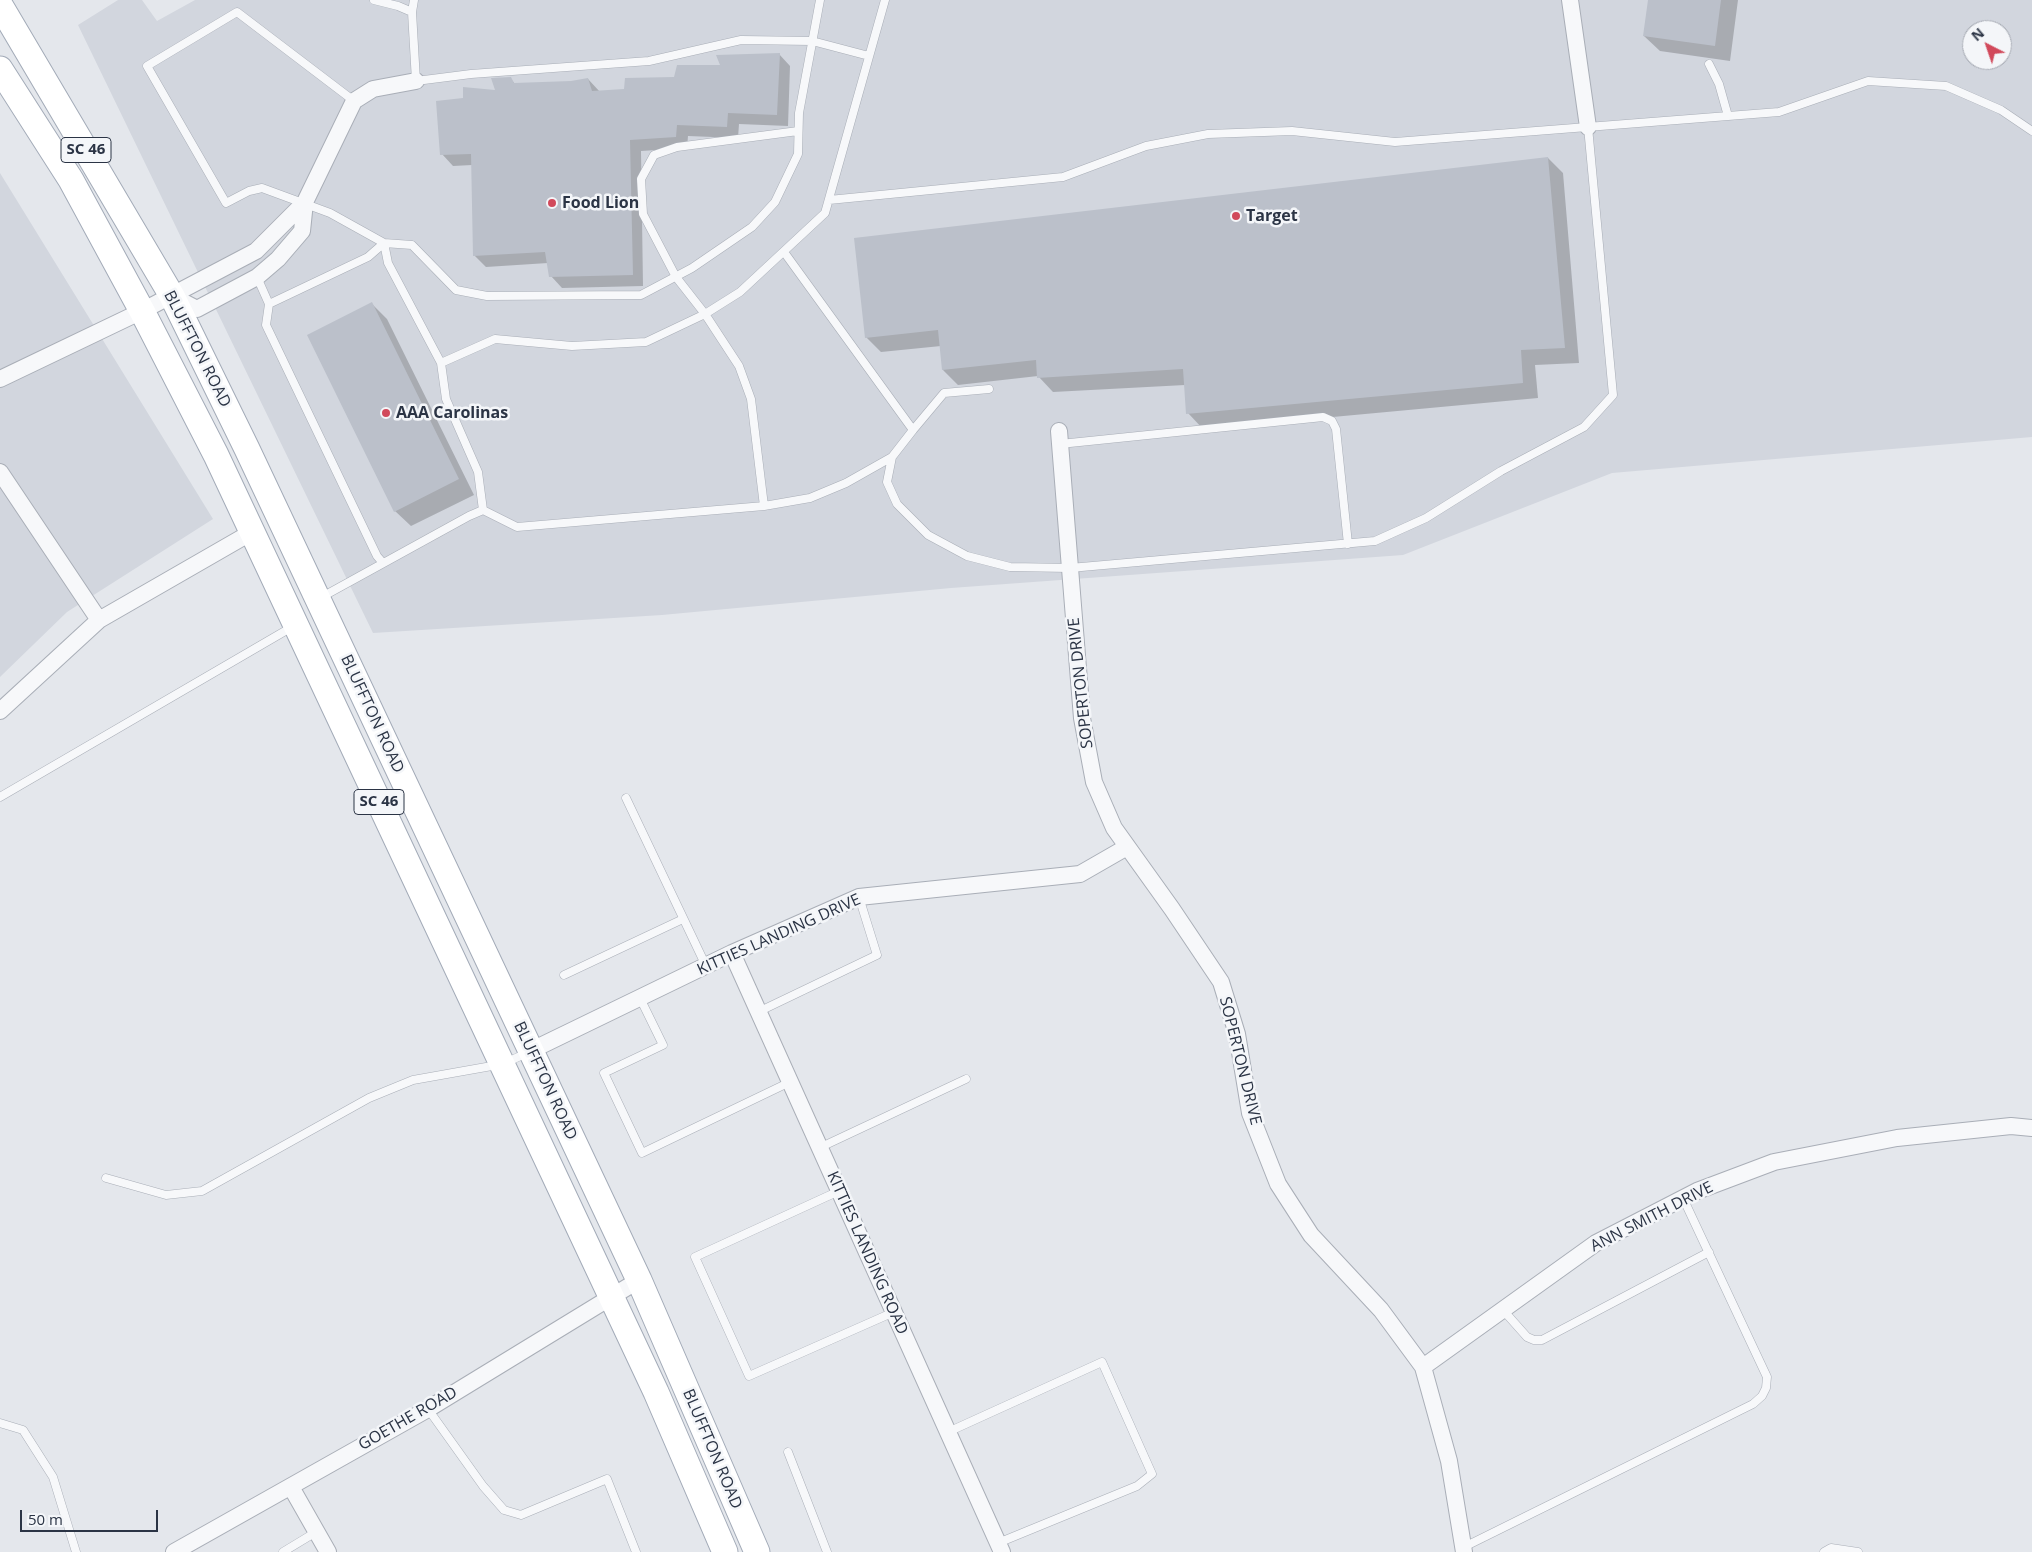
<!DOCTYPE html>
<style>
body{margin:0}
#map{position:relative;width:2032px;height:1552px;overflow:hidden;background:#e4e7ec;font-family:"Open Sans",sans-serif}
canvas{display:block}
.north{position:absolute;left:1962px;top:20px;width:50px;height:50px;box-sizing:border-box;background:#f4f6f9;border:1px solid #a4a8b1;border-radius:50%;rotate:319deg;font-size:14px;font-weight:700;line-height:20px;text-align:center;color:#2b3445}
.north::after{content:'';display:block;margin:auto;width:18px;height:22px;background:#d1495b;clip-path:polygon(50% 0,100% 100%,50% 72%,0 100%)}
.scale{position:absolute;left:20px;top:1510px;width:138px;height:22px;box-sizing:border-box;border:2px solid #2b3445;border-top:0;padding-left:6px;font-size:15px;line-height:18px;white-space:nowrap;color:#2b3445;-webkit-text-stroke:4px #f4f6f9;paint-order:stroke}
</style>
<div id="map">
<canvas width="2032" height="1552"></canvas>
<div class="north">N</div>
<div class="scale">50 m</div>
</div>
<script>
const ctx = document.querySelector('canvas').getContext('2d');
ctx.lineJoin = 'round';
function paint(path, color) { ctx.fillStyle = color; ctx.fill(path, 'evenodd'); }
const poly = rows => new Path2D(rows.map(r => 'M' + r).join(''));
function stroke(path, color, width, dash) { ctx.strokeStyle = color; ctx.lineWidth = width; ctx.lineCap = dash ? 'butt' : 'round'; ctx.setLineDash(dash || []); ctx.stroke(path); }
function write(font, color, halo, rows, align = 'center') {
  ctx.font = font + ' "Open Sans",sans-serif'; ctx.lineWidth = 5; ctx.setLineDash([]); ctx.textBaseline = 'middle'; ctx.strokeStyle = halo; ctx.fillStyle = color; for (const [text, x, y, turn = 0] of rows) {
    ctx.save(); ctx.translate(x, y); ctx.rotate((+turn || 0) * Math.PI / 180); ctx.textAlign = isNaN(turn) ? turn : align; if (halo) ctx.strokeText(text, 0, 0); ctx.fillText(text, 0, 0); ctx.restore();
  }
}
const built = poly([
 [118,0,142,0,157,21,195,0,2032,0,2032,437,1612,473,1403,555,951,588,662,615,373,633,78,25],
 [1972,30,2002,30,2002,60,1972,60],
 [0,173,213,519,67,612,0,677]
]);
const shadow = poly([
 [1650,0,1738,0,1730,61,1660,51,1644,36],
 [779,54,790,66,788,126,739,124,738,138,688,136,687,148,641,151,643,286,562,288,551,276,548,263,486,267,474,255,472,165,453,166,442,154,465,100,497,92,510,78,515,84,571,83,588,79,600,92,626,90],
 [1548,158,1563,173,1579,363,1535,365,1538,398,1203,429,1188,413,1185,385,1053,392,1038,376,958,385,943,370,941,346,881,352,866,337],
 [372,304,387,319,474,495,411,526,395,511]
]);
const building = poly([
 [1648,0,1721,0,1715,46,1643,36],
 [780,53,777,115,728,113,727,127,677,125,676,137,630,140,633,275,549,277,545,252,473,256,471,154,440,155,436,101,463,98,463,87,495,90,491,78,511,77,514,83,571,81,588,78,592,91,624,89,625,78,674,77,677,65,720,65,716,55],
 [1548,157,1565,348,1521,350,1523,383,1186,414,1183,369,1037,378,1036,360,942,370,938,330,865,338,854,238],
 [372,302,459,479,394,512,307,335]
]);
const lane = poly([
 [374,0,398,6,412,12],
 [414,0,412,12,416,81,471,74,649,61,741,40,812,41,869,56],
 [1709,64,1719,84,1728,116],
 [354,101,237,12,147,66,226,203,249,191,262,188,330,213,384,243,388,263,441,363,495,339,572,346,646,342,705,314,740,292,825,213,885,0],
 [829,200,1063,177,1146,146,1208,134,1292,131,1395,142,1728,116,1779,112,1868,81,1946,86,2001,110,2032,131],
 [784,252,913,430,892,457,887,482,897,504,928,535,967,556,1010,567,1070,568,1375,541,1426,518,1501,471,1584,427,1613,395,1588,127],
 [257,277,269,304,266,325,377,556,383,563],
 [269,304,368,257,384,243,412,245,456,290,487,296,641,295,692,268,752,227,775,202,798,154,799,113,820,0],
 [441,363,446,399,478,472,483,510],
 [913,430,944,393,989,389],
 [1060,444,1323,417,1332,421,1336,429,1348,544],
 [764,506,751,399,739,366,705,314,676,277,643,214,641,179,654,155,677,147,798,131],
 [320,598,469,516,483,510,517,527,764,506,810,498,846,483,892,457],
 [0,797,292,627],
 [626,798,706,966],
 [564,975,683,919],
 [640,998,663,1045,604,1073,642,1153,790,1082],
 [758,1012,877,955,859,897],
 [819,1148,966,1079],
 [106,1178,166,1195,202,1191,369,1098,413,1080,503,1064,529,1052],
 [839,1191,695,1257,749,1376,894,1312],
 [1503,1310,1527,1337,1534,1340,1542,1340,1709,1252],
 [428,1409,483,1486,504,1510,521,1515,607,1479,636,1552],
 [0,1423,23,1430,53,1477,76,1552],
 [948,1432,1102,1362,1152,1474,1137,1486,998,1543],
 [788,1452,827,1552],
 [1462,1548,1753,1404,1762,1396,1766,1388,1767,1377,1683,1198],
 [283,1552,316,1532],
 [1824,1552,1831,1548,1858,1552]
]);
const street = poly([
 [1570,0,1588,127],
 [172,296,197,309,257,277,278,259,302,231,305,202,354,101,373,89,416,81],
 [0,379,142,311,256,251,305,202],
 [1059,431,1082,718,1094,782,1114,828,1172,909,1221,982,1237,1034,1250,1113,1278,1184,1311,1235,1381,1310,1423,1367,1449,1461,1464,1552],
 [0,472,99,620],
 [0,711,99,620,252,532],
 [732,953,1002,1552],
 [530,1051,732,953,859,897,1080,874,1127,847],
 [1423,1367,1596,1243,1697,1191,1774,1162,1897,1138,2011,1126,2032,1128],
 [291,1487,328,1552],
 [174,1552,428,1409,639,1280]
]);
const primary = poly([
 [0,5,172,296,247,449,639,1280,757,1552],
 [0,69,71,180,142,311,216,455,656,1392,725,1552]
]);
const markers = [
 [552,203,5,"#d1495b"],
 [1236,216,5,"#d1495b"],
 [386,413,5,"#d1495b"]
];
const shields = [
 [86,150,50],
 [379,802,50]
];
const shieldNames = [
 ["SC 46",86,150],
 ["SC 46",379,802]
];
const poiNames = [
 ["Food Lion",562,203],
 ["Target",1246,216],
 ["AAA Carolinas",396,413]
];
const streetNames = [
 ["BLUFFTON ROAD",197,349,63],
 ["SOPERTON DRIVE",1081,683,-96],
 ["BLUFFTON ROAD",372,714,65],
 ["KITTIES LANDING DRIVE",779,935,-24],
 ["SOPERTON DRIVE",1240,1061,76],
 ["BLUFFTON ROAD",545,1081,65],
 ["ANN SMITH DRIVE",1652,1217,-27],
 ["KITTIES LANDING ROAD",867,1253,66],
 ["GOETHE ROAD",408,1419,-30],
 ["BLUFFTON ROAD",712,1449,67]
];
paint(built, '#d2d6de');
paint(shadow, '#0003');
paint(building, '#bbc0ca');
stroke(lane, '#a9aeb7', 9);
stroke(street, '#a9aeb7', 18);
stroke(primary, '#a3abb8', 27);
stroke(lane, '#f7f8fa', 8);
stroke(street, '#f7f8fa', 16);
stroke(primary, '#fff', 25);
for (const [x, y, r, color] of markers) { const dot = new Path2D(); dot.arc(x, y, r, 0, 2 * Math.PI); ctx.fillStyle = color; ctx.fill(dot); stroke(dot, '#f4f6f9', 2); }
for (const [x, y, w] of shields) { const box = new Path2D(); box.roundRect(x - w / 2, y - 12.5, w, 25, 4); ctx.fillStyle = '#f4f6f9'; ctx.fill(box); stroke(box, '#2b3445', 1); }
write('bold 15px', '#2b3445', null, shieldNames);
write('bold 16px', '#2b3445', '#f4f6f9', poiNames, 'left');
write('16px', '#2b3445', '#f4f6f9', streetNames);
</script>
